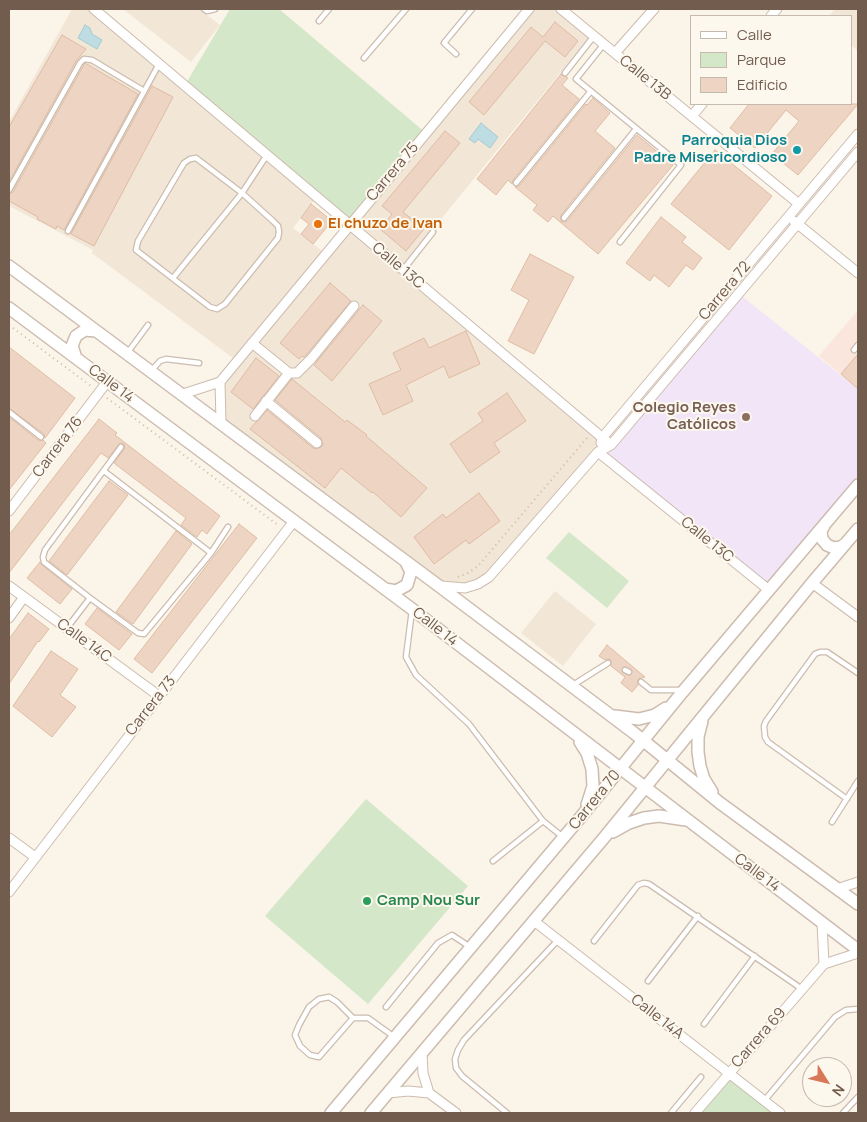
<!DOCTYPE html>
<meta charset="utf-8">
<style>
body{margin:0}
#map{position:relative;width:867px;height:1122px;overflow:hidden;background:#fbf4e8;font-family:Manrope,sans-serif}
canvas{display:block}
.frame{position:absolute;inset:0;border:10px solid #725c4e;pointer-events:none}
.legend{position:absolute;left:690px;top:15px;width:162px;height:90px;box-sizing:border-box;background:#fdf8ee;border:1px solid #c5baae;margin:0;padding:6px 9px;list-style:none;font-size:15px;color:#725c4e}
.legend li{display:flex;align-items:center;gap:10px;height:25px}
.legend b{width:25px;border:1px solid #c5baae}
.north{position:absolute;left:802px;top:1057px;width:50px;height:50px;box-sizing:border-box;background:#fdf8ee;border:1px solid #c5baae;border-radius:50%;rotate:126deg;font-size:14px;font-weight:700;line-height:20px;text-align:center;color:#725c4e}
.north::after{content:'';display:block;margin:auto;width:18px;height:22px;background:#d97859;clip-path:polygon(50% 0,100% 100%,50% 72%,0 100%)}
</style>
<div id="map">
<canvas width="867" height="1122"></canvas>
<div class="frame"></div>
<ul class="legend">
<li><b style="height:6px;background:#fff"></b>Calle</li>
<li><b style="height:14px;background:#d4e7c8"></b>Parque</li>
<li><b style="height:14px;background:#eed4c2"></b>Edificio</li>
</ul>
<div class="north">N</div>
</div>
<script>
const ctx = document.querySelector('canvas').getContext('2d');
ctx.lineJoin = 'round';
function paint(path, color) { ctx.fillStyle = color; ctx.fill(path, 'evenodd'); }
const poly = rows => new Path2D(rows.map(r => 'M' + r).join(''));
function stroke(path, color, width, dash) { ctx.strokeStyle = color; ctx.lineWidth = width; ctx.lineCap = dash ? 'butt' : 'round'; ctx.setLineDash(dash || []); ctx.stroke(path); }
function write(font, color, halo, rows, align = 'center') {
  ctx.font = font + ' Manrope,sans-serif'; ctx.lineWidth = 4; ctx.setLineDash([]); ctx.textBaseline = 'middle'; ctx.strokeStyle = halo; ctx.fillStyle = color; for (const [text, x, y, turn = 0] of rows) {
    ctx.save(); ctx.translate(x, y); ctx.rotate((+turn || 0) * Math.PI / 180); ctx.textAlign = isNaN(turn) ? turn : align; if (halo) ctx.strokeText(text, 0, 0); ctx.fillText(text, 0, 0); ctx.restore();
  }
}
const residential = poly([
 [72,9,94,9,317,197,293,228,326,254,529,9,561,9,592,34,401,268,611,445,598,452,484,581,445,587,221,422,220,382,237,361,92,253,93,250,9,206,9,122],
 [123,9,199,9,220,25,191,62],
 [835,9,858,9,858,51,851,45,851,16,829,16],
 [555,591,596,624,563,666,521,633]
]);
const commercial = poly([
 [858,310,858,389,819,356]
]);
const education = poly([
 [738,293,858,389,858,485,769,590,598,452,611,445]
]);
const green = poly([
 [230,9,279,9,426,133,350,225,185,85],
 [569,532,629,581,607,608,546,558],
 [366,799,468,886,368,1004,265,916],
 [728,1074,780,1113,695,1113]
]);
const water = poly([
 [85,25,90,28,92,34,102,40,97,49,78,38,85,25],
 [481,123,498,137,490,148,478,139,475,143,469,139,481,123]
]);
const building = poly([
 [555,22,578,41,565,57,545,41,484,115,469,102,531,27,543,37,555,22],
 [62,35,86,49,76,61,9,182,9,127,62,35],
 [85,63,138,94,64,230,57,226,56,229,37,219,38,217,9,201,9,194,13,192,85,63],
 [561,74,568,78,562,85,579,99,513,180,512,184,508,180,496,195,477,179,561,74],
 [152,86,173,97,94,246,71,234,152,86],
 [593,98,610,113,595,131,615,148,561,215,561,221,564,222,567,221,637,135,673,165,598,254,553,216,548,222,533,210,537,205,515,187,519,186,586,104,587,105,593,98],
 [749,104,858,104,798,175,772,154,799,121,786,110,755,148,730,128,749,104],
 [445,131,460,143,403,212,424,229,406,251,380,229,392,214,382,206,445,131],
 [715,150,772,196,729,250,671,204,715,150],
 [311,204,332,221,313,244,301,234,309,224,301,218,311,204],
 [661,217,686,237,682,242,702,258,693,270,686,265,669,287,654,275,650,281,626,263,661,217],
 [530,254,574,277,534,354,508,341,529,300,511,290,530,254],
 [330,283,351,301,306,355,304,357,302,356,299,359,280,343,330,283],
 [363,305,382,321,332,381,314,365,363,305],
 [466,331,480,364,449,378,444,366,406,385,413,401,383,415,369,384,401,370,393,353,424,338,429,348,466,331],
 [9,347,75,398,45,438,44,434,9,408,9,347],
 [858,354,858,389,841,374,858,354],
 [256,358,279,376,253,409,231,392,256,358],
 [292,379,345,422,347,420,367,435,366,436,427,488,401,517,373,492,372,493,341,468,325,488,250,429,267,410,313,448,316,449,321,447,323,444,321,438,275,400,292,379],
 [507,393,526,421,494,443,500,452,470,473,450,444,483,421,478,413,507,393],
 [9,417,38,440,43,440,46,443,9,490,9,417],
 [99,419,117,433,115,435,220,516,207,534,202,530,197,537,181,525,186,518,114,463,125,448,124,444,120,443,108,458,101,453,9,573,9,535,99,419],
 [109,481,128,495,67,575,49,561,109,481],
 [479,493,500,521,469,544,466,540,434,564,414,537,443,514,446,518,479,493],
 [239,524,257,538,152,673,134,659,239,524],
 [176,531,192,544,133,624,116,612,176,531],
 [40,562,42,565,72,589,60,604,27,578,40,562],
 [97,608,132,634,119,650,85,624,97,608],
 [28,613,49,629,39,642,38,641,9,684,9,639,28,613],
 [607,645,645,677,638,679,638,685,632,692,621,683,625,677,611,666,611,660,608,659,605,660,599,656,607,645],
 [51,651,78,669,60,695,76,707,52,737,13,706,51,651]
]);
const path = poly([
 [9,325,91,386],
 [107,398,278,525],
 [458,577,468,573,478,566,587,438]
]);
const service = poly([
 [204,9,207,11,215,9],
 [319,21,329,9],
 [604,44,576,79,681,165,620,242],
 [456,54,444,43,472,9],
 [364,58,406,9],
 [565,73,594,36],
 [196,158,242,193,273,221,278,226,279,232,278,238,225,304,217,309,210,307,136,250,138,241,184,163,190,159,196,158],
 [516,183,591,91],
 [9,190,80,63,84,59,92,60,144,91],
 [564,218,636,129],
 [68,231,159,64],
 [403,270,433,232],
 [173,278,242,193,267,155],
 [854,350,858,345],
 [128,352,148,325],
 [152,370,160,361,166,359,199,363],
 [9,412,41,437],
 [121,447,45,550,43,557,44,562,90,598,138,633,144,634,211,553,228,527],
 [104,471,211,553],
 [412,610,406,657,416,675,469,724,543,821,563,837],
 [67,628,90,598],
 [625,670,629,672],
 [641,682,651,690,682,690],
 [573,685,608,663],
 [847,799,768,742,765,737,764,726,766,721,815,654,820,652,827,652,858,673],
 [832,822,858,781],
 [493,861,543,821],
 [594,941,638,885,644,883,649,884,802,989],
 [648,981,698,916],
 [386,1007,438,943,452,935,470,947],
 [353,1018,319,1057,310,1055,300,1046,295,1035,299,1025,309,1007,319,999,329,997,337,1002,353,1018,368,1018,393,1036],
 [704,1024,755,956],
 [764,1101,835,1017,846,1010,858,1009],
 [507,1113,462,1076,456,1068,455,1059,458,1050,464,1040,558,940],
 [671,1113,701,1077],
 [843,1113,858,1097]
]);
const minor = poly([
 [94,9,611,445],
 [561,9,799,204],
 [771,16,777,9],
 [615,53,654,9],
 [692,116,702,104],
 [794,221,858,273],
 [252,343,289,373,297,373,311,359,354,306],
 [220,382,221,422],
 [183,394,220,382,529,9],
 [266,401,317,443],
 [255,416,289,373],
 [601,443,602,438,858,134],
 [598,452,769,590],
 [9,511,107,382],
 [812,583,858,617],
 [9,586,159,696],
 [441,586,465,588,478,584,489,577,598,452,611,445,858,152],
 [9,618,24,597],
 [9,838,35,857],
 [837,889,858,882],
 [9,892,294,521],
 [534,921,780,1113],
 [822,923,824,964],
 [422,1052,423,1073,429,1093],
 [388,1093,408,1091,429,1093,456,1113],
 [695,1113,824,964,858,953]
]);
const tertiary = poly([
 [9,266,439,586,634,733,720,803,858,904],
 [9,308,412,609,858,950],
 [76,358,72,346,76,336,85,330,96,331],
 [824,526,821,531,822,539,827,545,834,548,841,547,845,544],
 [385,589,396,591,407,585,411,572,406,562],
 [615,716,639,719,655,715,666,708],
 [702,721,698,737,698,752,700,766,704,779,712,792],
 [580,742,587,753,592,769,593,786,587,805],
 [613,832,629,823,644,818,659,816,686,820],
 [331,1113,580,818,680,695,858,485],
 [371,1113,603,839,812,583,858,529]
]);
const markers = [
 [797,150,5,"#0f9aa8"],
 [318,224,5,"#e8710a"],
 [746,417,5,"#8d6e63"],
 [367,901,5,"#2e9e5b"]
];
const streetNames = [
 ["Calle 13B",645,78,39],
 ["Carrera 75",393,172,-50],
 ["Calle 13C",398,266,40],
 ["Carrera 72",725,291,-50],
 ["Calle 14",111,384,37],
 ["Carrera 76",58,447,-53],
 ["Calle 13C",707,540,39],
 ["Calle 14",435,627,38],
 ["Calle 14C",84,641,36],
 ["Carrera 73",151,706,-52],
 ["Carrera 70",595,800,-51],
 ["Calle 14",757,873,37],
 ["Calle 14A",657,1017,38],
 ["Carrera 69",759,1038,-49]
];
const cultureNames = [
 ["Parroquia Dios",787,141],
 ["Padre Misericordioso",787,158]
];
const foodNames = [
 ["El chuzo de Ivan",328,224]
];
const educationNames = [
 ["Colegio Reyes",736,408],
 ["Católicos",736,425]
];
const leisureNames = [
 ["Camp Nou Sur",377,901]
];
paint(residential, '#f2e6d7');
paint(commercial, '#fae6dd');
paint(education, '#f1e5f7');
paint(green, '#d4e7c8');
paint(water, '#bedde3');
stroke(water, '#a5cbd3', 1);
paint(building, '#eed4c2');
stroke(building, '#dfbca4', 1);
stroke(service, '#ccbcaf', 7);
stroke(minor, '#ccbcaf', 11);
stroke(tertiary, '#ccbcaf', 14);
stroke(path, '#d3b8a5', 2, [1, 4]);
stroke(service, '#fff', 4.5);
stroke(minor, '#fff', 9);
stroke(tertiary, '#fff', 11);
for (const [x, y, r, color] of markers) { const dot = new Path2D(); dot.arc(x, y, r, 0, 2 * Math.PI); ctx.fillStyle = color; ctx.fill(dot); stroke(dot, '#fdf8ee', 2); }
write('15px', '#725c4e', '#fdf8ee', streetNames);
write('bold 15px', '#0d838f', '#fdf8ee', cultureNames, 'right');
write('bold 15px', '#c56008', '#fdf8ee', foodNames, 'left');
write('bold 15px', '#785e54', '#fdf8ee', educationNames, 'right');
write('bold 15px', '#27864d', '#fdf8ee', leisureNames, 'left');
</script>
